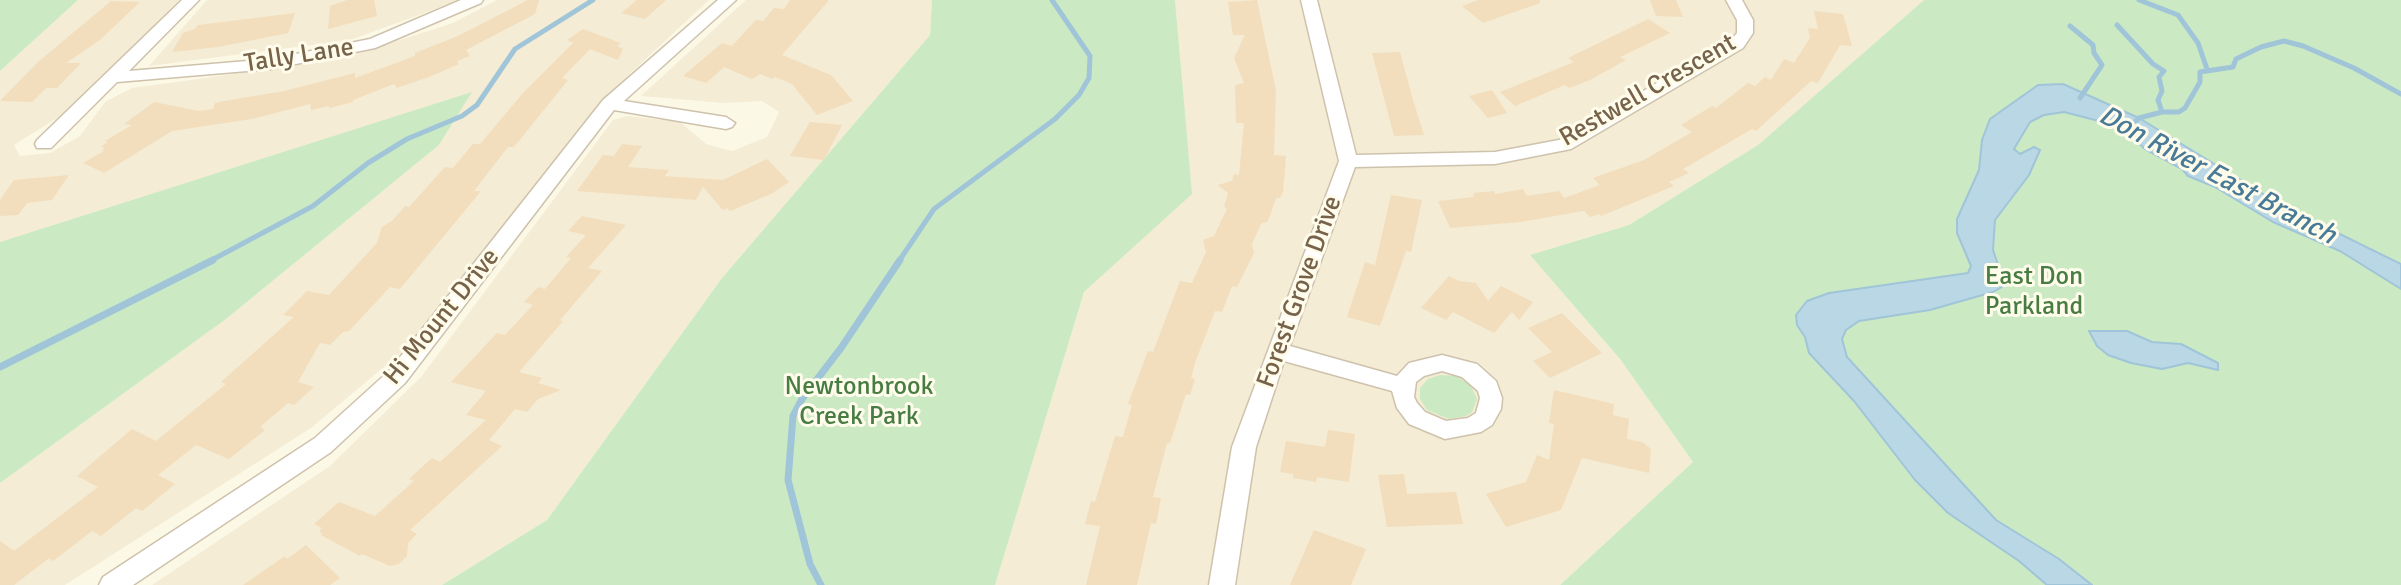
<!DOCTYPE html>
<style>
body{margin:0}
canvas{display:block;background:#fcf8e6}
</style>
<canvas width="2401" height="585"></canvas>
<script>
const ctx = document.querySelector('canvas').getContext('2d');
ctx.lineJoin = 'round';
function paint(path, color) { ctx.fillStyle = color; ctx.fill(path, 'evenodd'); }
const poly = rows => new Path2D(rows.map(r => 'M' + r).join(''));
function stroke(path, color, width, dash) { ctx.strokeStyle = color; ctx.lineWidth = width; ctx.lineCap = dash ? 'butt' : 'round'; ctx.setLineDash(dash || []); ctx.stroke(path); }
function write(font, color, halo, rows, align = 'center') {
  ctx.font = font + ' Signika,sans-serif'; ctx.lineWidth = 6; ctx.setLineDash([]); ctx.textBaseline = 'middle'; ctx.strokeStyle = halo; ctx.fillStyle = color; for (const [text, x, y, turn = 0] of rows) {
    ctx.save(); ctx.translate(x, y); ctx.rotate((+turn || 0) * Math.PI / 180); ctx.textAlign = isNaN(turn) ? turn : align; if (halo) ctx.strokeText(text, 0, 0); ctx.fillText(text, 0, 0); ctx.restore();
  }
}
const residential = poly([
 [78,0,179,0,73,108,14,145,20,156,50,153,80,136,105,102,132,88,337,60,453,23,497,0,709,0,607,95,416,340,311,428,65,585,0,585,0,483,226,319,439,145,471,93,0,242,0,71],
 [207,0,460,0,350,40,149,66],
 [746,0,932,0,930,35,722,278,547,520,442,585,152,585,330,466,421,377,613,120,627,116,680,122,706,144,732,151,767,137,779,112,762,101,724,103,641,96],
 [1175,0,1924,0,1758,145,1629,225,1530,255,1620,359,1693,462,1560,585,995,585,1084,292,1191,194]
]);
const green = poly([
 [0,0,78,0,0,71],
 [932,0,1175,0,1192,194,1084,292,995,585,442,585,547,520,722,278,930,35],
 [1924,0,2401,0,2401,585,1560,585,1693,462,1620,359,1530,255,1629,225,1758,145],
 [472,92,439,145,226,319,0,483,0,242],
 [1440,375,1457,376,1471,386,1477,399,1472,412,1466,416,1449,419,1427,410,1420,399,1420,388,1428,379]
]);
const water = poly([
 [2063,84,2139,118,2283,206,2401,264,2401,289,2340,251,2273,222,2215,187,2188,176,2182,169,2145,149,2126,132,2099,121,2064,112,2044,115,2030,122,2014,149,2020,154,2034,147,2040,150,2029,175,1995,220,1993,250,2002,276,2002,287,1993,292,1930,310,1859,321,1846,330,1842,339,1847,357,1996,520,2059,559,2092,585,2047,585,2019,561,1948,513,1915,480,1854,401,1809,353,1805,337,1797,325,1796,315,1807,301,1829,293,1968,273,1971,266,1957,233,1957,219,1979,170,1982,140,1990,119,2038,85,2063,84],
 [2089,331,2127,331,2152,342,2181,344,2218,363,2218,370,2188,363,2162,369,2131,363,2108,355,2097,346,2089,331]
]);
const streamFar1 = poly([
 [2139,0,2178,15,2198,43,2207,69],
 [2117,25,2153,64,2164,71,2159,77,2162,91,2158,100,2162,112],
 [2070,26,2093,45,2094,53,2102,65,2080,98],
 [2135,122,2139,118,2162,112,2179,112,2185,108,2200,82,2200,72,2233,67,2236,59,2261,47,2284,41,2303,46,2354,68,2401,94],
 [210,261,313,206,368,163,407,139,462,116,477,105,515,49,593,0],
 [899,261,934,209,1055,119,1079,95,1089,78,1090,56,1052,0]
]);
const stream = poly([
 [0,367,213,260],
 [821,585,810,564,788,480,793,416,802,399,841,348,900,260]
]);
const building = poly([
 [347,0,374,0,377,16,328,29,330,6],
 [528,0,539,0,535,14,466,50,470,56,457,61,459,64,429,77,397,88,394,84,353,100,353,102,329,108,329,106,311,110,310,104,252,119,172,131,104,173,83,163,104,151,102,150,105,148,101,146,108,142,105,141,132,125,124,124,154,102,199,111,213,109,215,103,224,101,284,91,355,73,355,78,415,56,415,53,458,36],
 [637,0,666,0,645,19,621,13],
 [790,0,829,0,782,55,831,75,853,101,817,115,792,84,775,77,772,79,760,74,752,79,724,67,706,83,683,76,722,43,732,46,756,20,763,21,774,8,784,9],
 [1257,0,1276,91,1274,155,1286,156,1283,192,1280,198,1276,198,1268,221,1261,224,1252,244,1254,253,1237,287,1232,286,1222,312,1215,311,1196,360,1191,378,1195,379,1190,395,1186,394,1170,443,1167,443,1153,497,1161,498,1156,524,1151,523,1137,585,1086,585,1100,526,1085,524,1091,501,1095,502,1115,436,1123,437,1132,405,1128,404,1148,351,1153,352,1180,281,1192,283,1206,252,1203,240,1214,236,1227,209,1224,206,1228,193,1218,185,1232,181,1234,174,1239,175,1244,123,1236,123,1235,85,1244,83,1234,58,1245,35,1233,35,1228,2],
 [1478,0,1540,0,1540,3,1483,23,1462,6],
 [1650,0,1676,0,1683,17,1656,16],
 [111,1,140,2,100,40,66,63,81,63,57,88,46,88,32,102,0,101,38,62],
 [1814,11,1843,14,1852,46,1840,45,1818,83,1811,81,1756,131,1752,129,1683,169,1689,173,1669,182,1674,186,1601,216,1599,214,1590,217,1584,211,1520,222,1450,228,1438,201,1474,197,1473,193,1494,191,1495,194,1523,189,1527,196,1559,191,1564,198,1600,185,1593,178,1644,160,1692,132,1681,125,1712,106,1716,108,1748,83,1755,86,1765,77,1771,80,1784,59,1794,63,1810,38,1808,28,1818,29],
 [295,13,288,33,218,47,172,52,183,33,195,29,198,25],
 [1648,19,1670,33,1620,57,1626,60,1590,80,1569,88,1565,85,1515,106,1500,92,1574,62,1568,58],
 [583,29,621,43,617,46,623,49,618,60,590,49,562,78,568,80,514,147,508,147,474,191,481,191,400,289,390,287,349,331,343,332,330,345,320,343,298,382,314,387,294,405,288,403,260,427,265,430,229,459,196,445,158,475,175,484,142,511,136,508,101,536,92,531,53,561,49,558,14,585,0,585,0,541,14,551,98,487,77,476,132,429,156,441,226,384,221,382,294,317,283,315,307,291,329,295,377,243,382,227,393,220,405,206,409,207,445,167,453,168,473,144,480,144,524,92,573,43,567,40],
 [1400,52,1413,100,1424,135,1394,136,1372,53],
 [1492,90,1507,113,1488,118,1469,96],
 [810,122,842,125,824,160,790,156],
 [622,144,642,146,628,167,669,170,665,176,723,180,767,159,789,182,771,194,730,211,727,208,723,210,703,187,696,200,577,191,603,155,614,156],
 [69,175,52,200,27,203,18,215,0,216,0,200,14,180],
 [1391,195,1422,200,1411,252,1406,251,1380,326,1347,317,1365,262,1375,265],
 [582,216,626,225,588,268,602,271,560,320,563,321,519,372,542,378,538,383,561,390,538,399,527,412,515,409,489,440,502,446,410,530,417,534,408,543,407,556,399,564,390,566,362,554,360,556,321,535,323,533,319,532,322,528,314,524,339,502,375,516,414,481,409,479,432,458,440,462,486,420,466,415,486,391,451,382,497,333,505,335,533,305,524,302,538,287,545,289,571,258,566,257,586,235,568,231],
 [1449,276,1459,281,1476,283,1488,301,1501,286,1533,302,1519,320,1512,312,1494,333,1453,312,1446,320,1421,308],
 [1562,313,1602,353,1550,378,1533,361,1552,352,1528,328],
 [1554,390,1614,404,1613,415,1629,419,1627,439,1642,442,1651,449,1649,473,1582,458,1561,510,1506,527,1486,494,1526,482,1537,455,1549,460,1554,424,1549,423],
 [1328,430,1355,434,1349,482,1317,477,1316,482,1293,478,1293,474,1280,472,1286,441,1325,447],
 [1404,474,1407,494,1456,492,1463,524,1387,527,1378,475],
 [1314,530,1366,549,1351,585,1290,585],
 [306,545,340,578,330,585,243,585,285,556,287,559]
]);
const minor = poly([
 [182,0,199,0,129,71,271,59,370,39,461,0,483,0,481,3,375,48,271,69,117,82,51,148,37,148,35,144,37,140,182,0],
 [718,0,736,0,624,101,726,117,735,123,732,127,726,129,614,110,405,383,331,452,133,585,99,585,103,577,315,438,389,371,603,100,718,0],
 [1301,0,1317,0,1356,155,1495,152,1559,140,1731,40,1737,33,1737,20,1726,0,1742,0,1753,20,1753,33,1743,48,1571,149,1495,164,1355,167,1290,346,1397,376,1409,363,1442,355,1469,362,1477,364,1496,381,1502,398,1501,409,1492,425,1481,432,1445,439,1409,424,1397,408,1392,391,1284,361,1256,447,1235,585,1209,585,1232,447,1339,161,1301,0],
 [1442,371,1462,377,1478,391,1480,398,1476,413,1468,418,1446,421,1425,412,1417,403,1414,397,1416,382,1424,376,1442,371]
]);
const streetNames = [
 ["Tally Lane",299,56,-9],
 ["Restwell Crescent",1648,91,-30],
 ["Forest Grove Drive",1300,292,-70],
 ["Hi Mount Drive",442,317,-51]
];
const parkNames = [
 ["East Don",2034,277],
 ["Parkland",2034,307],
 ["Newtonbrook",859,387],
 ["Creek Park",859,417]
];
const waterNames = [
 ["Don River East Branch",2217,176,28]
];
paint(residential, '#f4ecd4');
paint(green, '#cbeac4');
paint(water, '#bad7e6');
stroke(water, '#a0c4d8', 2);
stroke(streamFar1, '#a0c4d8', 5);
stroke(stream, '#a0c4d8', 7);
paint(building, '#f2debd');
stroke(minor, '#cec2ac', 3);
paint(minor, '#fff');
write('26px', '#76634a', '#fffcec', streetNames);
write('26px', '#477c42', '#fffcec', parkNames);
write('italic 28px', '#497a98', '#fffcec', waterNames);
</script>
